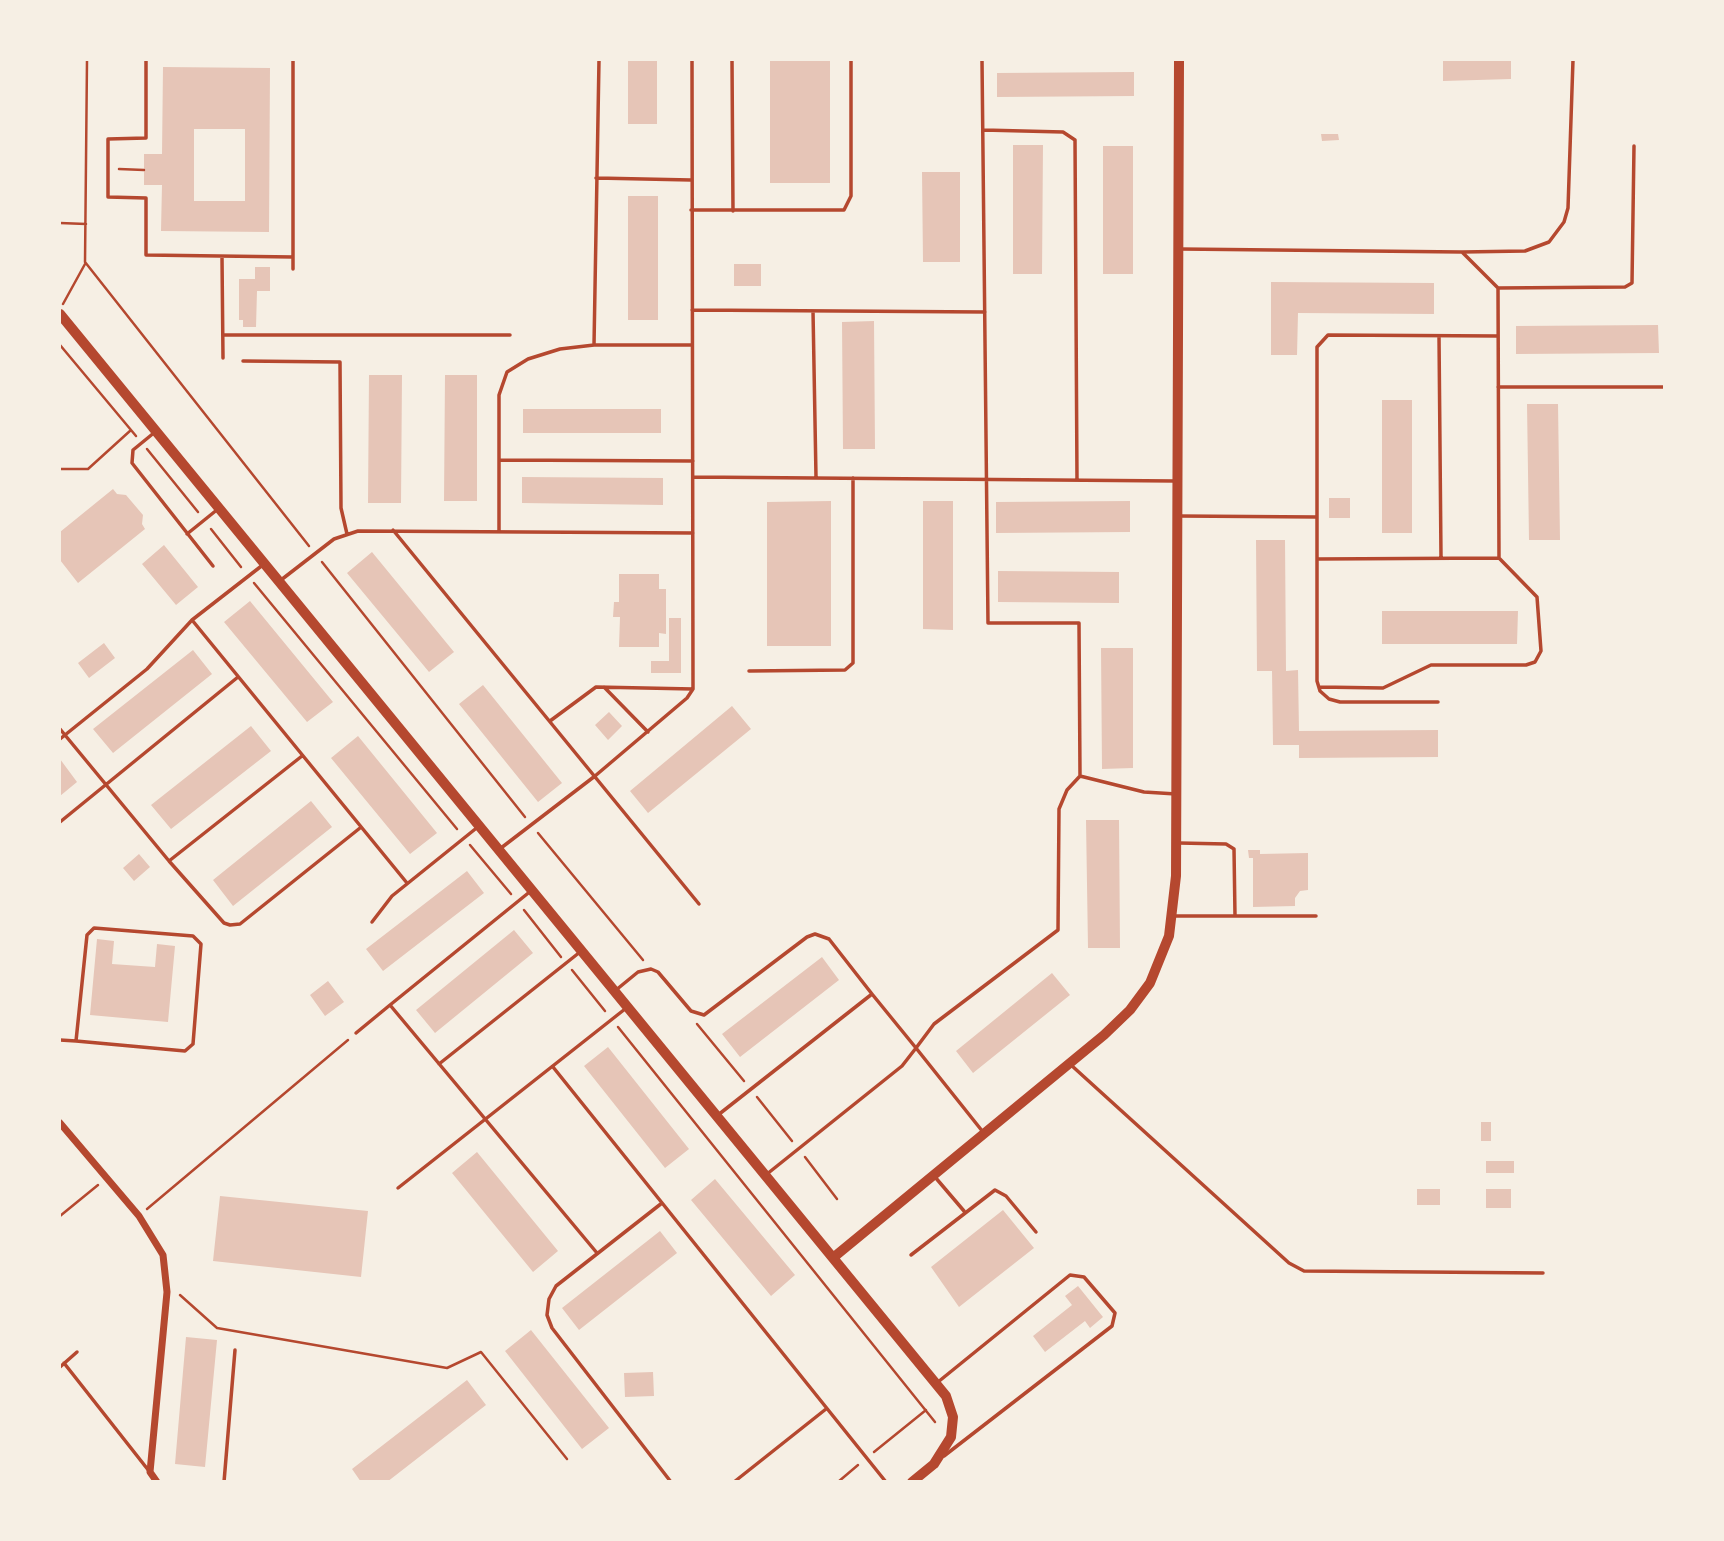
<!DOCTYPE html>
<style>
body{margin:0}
#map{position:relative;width:1724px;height:1541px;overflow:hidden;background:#f6efe4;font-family:"Nunito Sans",sans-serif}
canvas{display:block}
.frame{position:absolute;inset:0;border:61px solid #f6efe4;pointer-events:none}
</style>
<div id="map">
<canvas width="1724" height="1541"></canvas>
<div class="frame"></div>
</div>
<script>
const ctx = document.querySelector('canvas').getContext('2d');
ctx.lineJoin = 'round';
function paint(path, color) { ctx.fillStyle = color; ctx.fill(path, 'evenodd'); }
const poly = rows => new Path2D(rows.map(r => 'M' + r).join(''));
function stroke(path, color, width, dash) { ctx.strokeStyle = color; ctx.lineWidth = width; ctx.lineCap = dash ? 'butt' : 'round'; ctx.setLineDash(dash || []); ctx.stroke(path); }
const building = poly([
 [628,60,657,60,657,124,628,124],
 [770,60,830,60,830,183,770,183],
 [1443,60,1511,60,1511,79,1443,81],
 [163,67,270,68,269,232,161,231,162,185,144,185,144,154,162,154],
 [194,129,245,129,245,201,194,201],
 [1134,72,1134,96,997,97,997,73],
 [1321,134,1338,134,1339,140,1322,141],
 [1013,145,1043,145,1042,274,1013,274],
 [1103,146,1133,146,1133,274,1103,274],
 [922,172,960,172,960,262,923,262],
 [628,196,658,196,658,320,628,320],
 [734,264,761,264,761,286,734,286],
 [255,267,270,267,270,291,257,291,256,327,243,327,243,320,239,320,239,279,255,279],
 [1271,282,1434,283,1434,314,1298,313,1297,355,1271,355],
 [874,321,875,449,843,449,842,322],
 [1658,325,1659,353,1516,354,1516,326],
 [369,375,402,375,401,503,368,503],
 [445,375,477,375,477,501,444,501],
 [1382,400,1412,400,1412,533,1382,533],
 [1527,404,1558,404,1560,540,1529,540],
 [523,409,661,409,661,433,523,433],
 [522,477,663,478,663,505,522,503],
 [113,489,117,494,126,495,143,515,142,524,145,529,78,583,60,560,60,532],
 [1329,498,1350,498,1350,518,1329,518],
 [831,501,831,646,767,646,767,502],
 [923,501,953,501,953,630,923,629],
 [1130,501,1130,532,996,533,996,502],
 [1256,540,1285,540,1286,671,1298,670,1299,731,1438,730,1438,757,1299,758,1299,745,1273,745,1272,671,1257,671],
 [164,545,198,587,176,605,142,564],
 [372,552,454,652,429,672,347,573],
 [998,571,1119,572,1119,603,998,602],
 [619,574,659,574,659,589,666,589,666,634,659,633,659,647,619,647,620,617,613,617,614,602,619,602],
 [250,601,333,702,307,722,224,622],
 [1382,611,1518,611,1517,644,1382,644],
 [669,618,681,618,681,673,651,673,651,661,669,661],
 [104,643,115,658,89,678,78,663],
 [1101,648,1133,648,1133,768,1102,769],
 [193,650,212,674,113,753,93,729],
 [483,685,562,783,538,802,459,704],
 [732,706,751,729,648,813,630,791],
 [609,712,622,726,608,740,595,725],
 [251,726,271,751,171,829,151,805],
 [358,736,437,833,410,854,331,758],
 [60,759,77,782,60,796],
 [311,801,332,827,233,906,213,880],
 [1086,820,1119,820,1120,948,1088,948],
 [1248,850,1260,850,1260,854,1308,853,1308,890,1300,891,1295,898,1295,906,1253,907,1253,858,1249,858],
 [139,854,150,867,134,881,123,868],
 [467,871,484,893,383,971,366,949],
 [514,930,533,953,435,1033,416,1010],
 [97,939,114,941,112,964,155,967,157,944,175,946,168,1022,90,1015],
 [822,957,839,980,740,1057,722,1034],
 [1052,973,1070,995,973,1073,956,1051],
 [328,981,344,1002,325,1016,310,995],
 [608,1047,689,1149,665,1168,584,1066],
 [1481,1122,1491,1122,1491,1141,1481,1141],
 [477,1152,558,1251,533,1272,452,1173],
 [1486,1161,1514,1161,1514,1173,1486,1173],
 [715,1179,795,1275,771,1296,691,1200],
 [1417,1189,1440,1189,1440,1205,1417,1205],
 [1486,1189,1511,1189,1511,1208,1486,1208],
 [220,1196,368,1211,361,1277,213,1261],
 [1003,1210,1034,1248,959,1307,931,1267],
 [660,1231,677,1253,579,1330,562,1308],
 [1078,1286,1103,1317,1090,1328,1085,1321,1045,1352,1033,1336,1072,1305,1065,1296],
 [531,1330,609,1428,582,1449,505,1351],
 [186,1337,217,1340,205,1467,175,1464],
 [653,1372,654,1396,625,1397,624,1373],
 [467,1380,486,1405,387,1482,361,1482,352,1469]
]);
const path = poly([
 [87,60,85,262,309,546],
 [119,169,144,170],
 [60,223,86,224],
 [63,304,85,264],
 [60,345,136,436],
 [147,449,198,512],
 [60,469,88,469,131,430],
 [211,529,241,567],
 [322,562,525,817],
 [254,583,457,829],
 [538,833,643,960],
 [470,845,511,894],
 [524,910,561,957],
 [572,970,605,1011],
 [697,1024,744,1081],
 [618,1027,935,1422],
 [757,1097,792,1141],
 [805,1157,837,1199],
 [147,1209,348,1040],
 [60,1216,98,1185],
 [180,1295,217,1328,447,1368,481,1352,567,1459],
 [874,1452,926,1410],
 [838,1482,858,1465]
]);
const service = poly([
 [146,60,146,138,108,139,108,197,146,198,146,255,293,257],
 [293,60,293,269],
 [732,60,733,211],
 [982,60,988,623,1079,623,1080,776,1144,792,1176,794],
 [983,130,1063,132,1075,140,1077,480],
 [596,178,691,180],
 [691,210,844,210,851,196,851,60],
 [1180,249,1462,252,1525,251,1549,242,1564,222,1568,208,1573,60],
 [222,257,223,358],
 [1498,288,1625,287,1632,283,1634,146],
 [692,310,985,312],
 [813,311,816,477],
 [223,335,510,335],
 [1439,336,1441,557],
 [594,345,599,60],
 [243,361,340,362,341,508,347,534],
 [1498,387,1664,387],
 [155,432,133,450,132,463,213,566],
 [499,460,693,461],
 [693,477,1175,481],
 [1179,516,1317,517,1317,559,1499,558,1498,288,1462,252],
 [1317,517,1317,347,1328,335,1498,336],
 [393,530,699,904],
 [499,531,499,395,507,372,528,359,560,349,594,345,692,345],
 [187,534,218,509],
 [1317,559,1317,681,1320,691,1329,699,1340,702,1438,702],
 [281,580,334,539,358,531,693,533],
 [192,620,407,883],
 [749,671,845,670,853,663,853,478],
 [604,687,648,732],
 [1319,687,1383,688,1431,665,1526,665,1535,662,1541,651,1537,597,1499,558],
 [550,721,596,687,693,689],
 [60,729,169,861,224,923,230,925,240,924,360,828],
 [60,739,147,669,192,620,264,564],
 [60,822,238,677],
 [501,848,595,776,687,698,693,689,692,60],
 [169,861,302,756],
 [532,890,390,1005,597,1253],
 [1173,916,1235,916,1234,849,1226,844,1179,843],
 [1235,916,1316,916],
 [372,922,392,896,479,826],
 [616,990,638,972,651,969,658,972,691,1011,704,1015,807,937,815,934,829,939,872,994],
 [356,1033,390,1005],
 [60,1040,76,1041,185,1051,193,1044,201,944,193,936,94,928,87,935,76,1041],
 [439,1064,580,952],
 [1071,1065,1289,1263,1304,1271,1543,1273],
 [553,1067,886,1482],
 [718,1115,872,994,916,1048,934,1024,1058,930,1059,809,1067,790,1080,776],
 [767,1174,902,1066,916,1048,983,1132],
 [935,1177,964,1211],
 [398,1188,625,1009],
 [662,1203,556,1286,549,1299,547,1315,552,1328,671,1482],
 [911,1255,995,1190,1006,1196,1036,1232],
 [64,1363,149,1471],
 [60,1367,77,1352],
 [938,1382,1070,1275,1084,1277,1115,1313,1112,1326,944,1456],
 [224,1482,235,1350],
 [734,1482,826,1409]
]);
const minor = poly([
 [60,1123,139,1216,163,1255,167,1292,150,1472,157,1482]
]);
const tertiary = poly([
 [60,314,946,1396,953,1417,951,1437,934,1464,912,1482],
 [834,1257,1104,1035,1130,1010,1150,983,1169,936,1176,876,1179,60]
]);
paint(building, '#e6c5b7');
stroke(path, '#b5482f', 2.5);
stroke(service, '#b5482f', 3.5);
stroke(minor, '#b5482f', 7);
stroke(tertiary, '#b5482f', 10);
</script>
